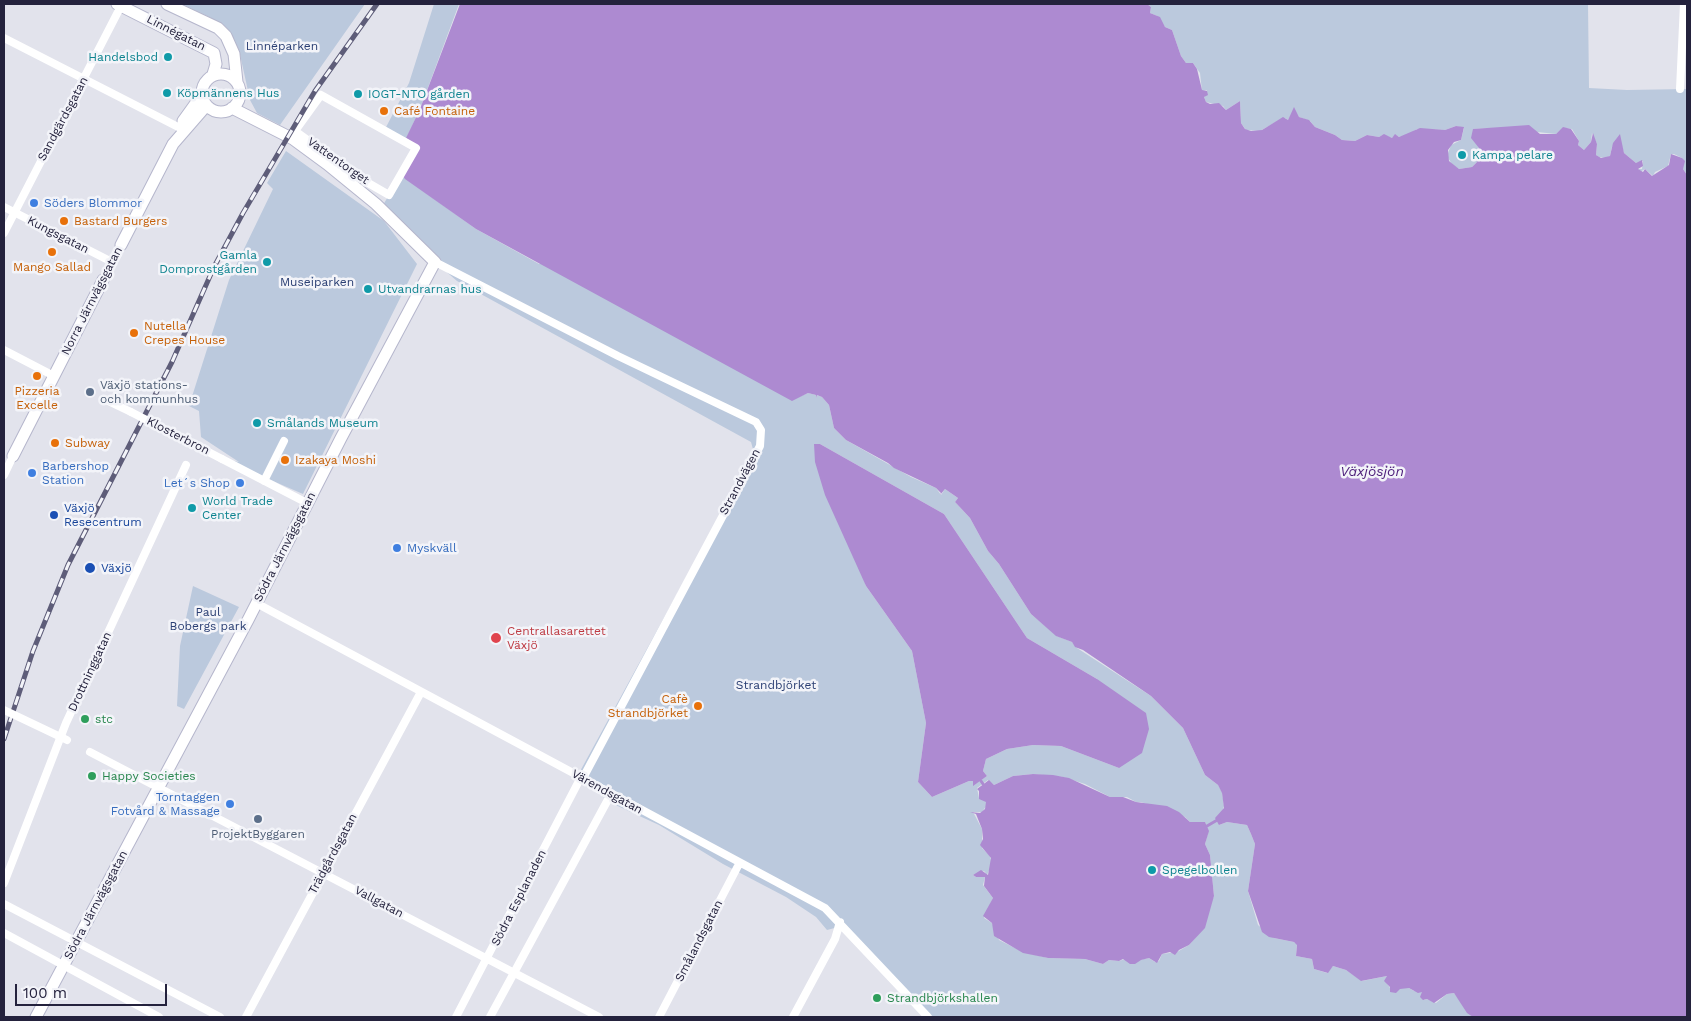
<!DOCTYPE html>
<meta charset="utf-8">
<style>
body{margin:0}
#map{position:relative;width:1691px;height:1021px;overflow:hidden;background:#e2e3ec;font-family:"Work Sans",sans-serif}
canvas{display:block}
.frame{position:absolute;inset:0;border:5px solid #24223d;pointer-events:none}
.scale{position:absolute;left:15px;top:984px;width:152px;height:22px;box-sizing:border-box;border:2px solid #24223d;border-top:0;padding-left:6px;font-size:15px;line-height:18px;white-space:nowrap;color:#24223d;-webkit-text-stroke:4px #f3f4f9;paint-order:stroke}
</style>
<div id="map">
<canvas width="1691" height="1021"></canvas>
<div class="frame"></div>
<div class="scale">100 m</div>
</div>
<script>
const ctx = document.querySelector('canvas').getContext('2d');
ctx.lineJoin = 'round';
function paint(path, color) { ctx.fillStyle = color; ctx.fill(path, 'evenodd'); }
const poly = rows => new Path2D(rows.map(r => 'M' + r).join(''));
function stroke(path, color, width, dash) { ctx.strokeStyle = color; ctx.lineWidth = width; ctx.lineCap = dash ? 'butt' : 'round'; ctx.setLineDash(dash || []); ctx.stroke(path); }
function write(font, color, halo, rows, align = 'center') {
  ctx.font = font + ' "Work Sans",sans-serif'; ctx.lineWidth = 5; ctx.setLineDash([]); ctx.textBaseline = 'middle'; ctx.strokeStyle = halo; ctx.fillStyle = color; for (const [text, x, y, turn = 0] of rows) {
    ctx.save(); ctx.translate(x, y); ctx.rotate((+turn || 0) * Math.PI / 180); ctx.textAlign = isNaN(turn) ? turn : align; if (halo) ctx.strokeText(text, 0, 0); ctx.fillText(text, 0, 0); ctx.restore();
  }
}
const green = poly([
 [182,4,365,4,280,125,257,113,250,100,239,50,227,30,211,18],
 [434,4,459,4,420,109,406,139,384,131,409,83],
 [1147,4,1588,4,1589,88,1627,90,1687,89,1687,175,1683,169,1682,158,1674,154,1671,154,1668,166,1655,172,1653,176,1645,169,1640,172,1638,169,1642,169,1643,161,1636,163,1624,153,1619,137,1612,147,1610,156,1606,158,1599,157,1596,155,1597,144,1592,133,1591,142,1584,150,1578,145,1579,141,1572,129,1563,128,1556,134,1500,128,1473,129,1479,148,1477,162,1472,167,1459,169,1453,166,1447,156,1451,145,1461,140,1464,128,1456,126,1445,130,1417,129,1408,135,1399,137,1396,135,1392,138,1383,135,1379,137,1367,135,1355,141,1342,140,1335,135,1315,127,1310,121,1299,117,1294,109,1288,120,1285,118,1281,119,1260,131,1246,130,1241,123,1240,101,1226,110,1223,106,1206,102,1204,97,1207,90,1202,91,1200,73,1193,63,1186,63,1181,56,1172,30,1165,27,1157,16,1150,13,1151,7],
 [286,151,384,221,417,264,303,494,222,459,239,462,201,437,199,411,189,406,229,280,273,189,267,183],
 [401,175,476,229,539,264,541,263,796,398,808,393,816,395,816,398,817,395,822,397,829,405,834,428,846,440,911,477,936,488,941,495,945,489,958,498,955,502,970,518,988,551,999,564,1031,614,1057,636,1072,642,1077,648,1151,696,1183,728,1205,775,1218,785,1222,792,1224,806,1219,825,1227,822,1247,825,1251,834,1255,844,1248,891,1258,925,1274,938,1294,942,1297,944,1296,956,1312,959,1314,969,1327,973,1333,966,1346,970,1362,981,1387,976,1386,982,1390,988,1409,988,1414,991,1422,991,1424,1000,1427,999,1436,1003,1447,994,1454,993,1473,1017,927,1017,842,926,827,930,816,917,786,897,723,864,659,825,609,802,578,775,754,453,751,442,457,281,435,262,383,205],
 [820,444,944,514,1027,638,1097,679,1119,768,1061,746,1033,745,1007,749,986,759,983,771,987,776,973,785,973,781,969,781,932,797,918,782,926,723,912,651,866,586],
 [1033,774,1063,777,1085,784,1110,797,1127,797,1136,802,1141,802,1185,817,1190,822,1205,822,1208,833,1205,844,1210,855,1214,896,1195,938,1189,945,1177,952,1162,954,1159,961,1155,962,1149,958,1128,962,1125,959,1119,961,1109,960,1103,964,1085,959,1048,958,1023,952,999,940,992,923,984,918,993,898,983,885,985,877,976,877,973,875,984,871,987,875,992,864,990,856,982,848,982,829,973,812,982,812,987,805,986,801,979,798,977,788,988,780,994,785,1013,776],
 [193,586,239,607,184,709,177,706,180,646]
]);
const water = poly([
 [460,4,1147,4,1151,7,1150,13,1160,17,1165,27,1172,30,1181,56,1186,63,1193,63,1197,69,1202,90,1207,91,1208,95,1204,97,1206,102,1210,104,1219,103,1226,110,1240,101,1241,123,1245,129,1251,131,1262,130,1283,117,1288,120,1294,107,1299,117,1309,120,1315,127,1335,135,1342,140,1355,141,1367,135,1379,137,1384,134,1392,138,1395,134,1399,137,1420,128,1445,130,1456,126,1464,127,1461,140,1454,142,1448,150,1449,161,1459,169,1472,167,1477,162,1479,148,1471,138,1473,129,1529,125,1540,134,1556,134,1563,127,1571,129,1579,141,1578,145,1584,150,1591,142,1593,133,1597,144,1596,155,1601,158,1610,156,1613,143,1620,134,1624,153,1636,163,1642,160,1643,166,1638,169,1643,172,1645,169,1652,176,1669,165,1671,154,1682,158,1685,161,1683,169,1687,175,1687,1017,1473,1017,1467,1013,1454,993,1447,994,1434,1003,1427,999,1423,1000,1420,997,1422,992,1418,993,1409,988,1400,989,1396,993,1390,992,1390,987,1384,981,1387,976,1361,981,1346,970,1333,966,1328,973,1314,969,1312,959,1296,956,1297,945,1294,942,1269,937,1262,932,1248,891,1255,844,1251,834,1247,825,1227,822,1219,825,1215,818,1224,808,1222,793,1218,785,1205,775,1183,728,1151,696,1083,650,1075,647,1072,642,1056,636,1031,614,999,564,988,551,970,518,955,502,958,498,945,489,940,495,941,493,936,488,894,468,888,463,846,440,834,428,829,405,822,397,817,395,816,398,816,395,808,393,792,401,476,229,405,179,402,175,417,147,406,138,420,109],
 [814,444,820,444,944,514,1027,638,1097,679,1146,713,1149,729,1142,753,1119,768,1061,746,1033,745,1007,749,986,759,983,771,987,776,973,786,973,781,969,781,932,797,918,782,926,723,912,651,866,586,825,495,815,462],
 [1033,774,1053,775,1069,778,1110,797,1123,797,1136,802,1167,806,1179,812,1190,822,1205,822,1209,831,1205,844,1210,855,1214,896,1205,928,1189,945,1179,950,1175,955,1170,952,1162,954,1157,963,1149,958,1141,960,1135,964,1130,964,1123,959,1119,961,1109,960,1103,964,1085,959,1048,958,1023,953,994,936,992,923,983,916,993,898,984,886,985,877,976,877,973,875,981,870,988,875,991,858,980,845,983,839,982,829,976,814,970,812,980,813,985,809,986,802,979,799,979,791,977,789,989,780,994,785,1013,776]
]);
const stream = poly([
 [981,781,983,784],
 [1207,826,1219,819]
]);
const street = poly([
 [4,38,184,130],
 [1680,89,1684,4],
 [321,95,416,148,389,195,363,180,295,131,321,95],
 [4,207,112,262],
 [4,233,122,4],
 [435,262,618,356,756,422,761,430,760,446,583,778],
 [103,280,121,245],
 [4,350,54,376],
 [106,400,131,412],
 [222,459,307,503],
 [4,475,13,456],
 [264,481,284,441],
 [256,603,825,908,928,1017],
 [90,752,599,1017],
 [4,883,66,723,186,465],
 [4,904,220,1017],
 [4,933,159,1017],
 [246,1017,421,692],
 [456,1017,581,777],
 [490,1017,611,794],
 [659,1017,739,864],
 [793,1017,835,939,840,922]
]);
const secondary = poly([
 [117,4,214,53,216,64,213,74],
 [167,4,218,28,226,36,234,54,237,82],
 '202 93a19 19 0 1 1 38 0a19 19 0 1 1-38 0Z',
 [184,130,183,121,201,96],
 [121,245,173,144,206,106],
 [13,456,103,280],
 [36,1017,248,620,341,438,435,262,376,204,327,164,293,139,232,108]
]);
const rail = poly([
 [4,739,33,651,68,565,172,362,214,267,243,213,315,91,377,4]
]);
const streetBridge = poly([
 [131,412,222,459],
 [4,710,67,740]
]);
const markers = [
 [168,57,5,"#0f9aa8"],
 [167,93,5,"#0f9aa8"],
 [358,94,5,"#0f9aa8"],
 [384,111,5,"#e8710a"],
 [1462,155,5,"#0f9aa8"],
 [34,203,5,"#3f7fe0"],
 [64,221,5,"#e8710a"],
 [52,252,5,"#e8710a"],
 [267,262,5,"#0f9aa8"],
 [368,289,5,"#0f9aa8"],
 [134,333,5,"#e8710a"],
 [37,376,5,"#e8710a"],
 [90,392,5,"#5c6f8a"],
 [257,423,5,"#0f9aa8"],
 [55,443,5,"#e8710a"],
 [285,460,5,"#e8710a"],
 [32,473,5,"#3f7fe0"],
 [240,483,5,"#3f7fe0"],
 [192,508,5,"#0f9aa8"],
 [54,515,5,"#1a4fb4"],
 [397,548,5,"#3f7fe0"],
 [90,568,6,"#1a4fb4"],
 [496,638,6,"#e0444e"],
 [698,706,5,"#e8710a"],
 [85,719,5,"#2e9e5b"],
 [92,776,5,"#2e9e5b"],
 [230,804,5,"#3f7fe0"],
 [258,819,5,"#5c6f8a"],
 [1152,870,5,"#0f9aa8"],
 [877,998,5,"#2e9e5b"]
];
const streetNames = [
 ["Linnégatan",176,33,27],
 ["Sandgärdsgatan",63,119,-62],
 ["Vattentorget",338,161,35],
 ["Kungsgatan",58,235,27],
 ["Norra Järnvägsgatan",92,301,-63],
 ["Klosterbron",178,436,27],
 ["Strandvägen",740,482,-62],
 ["Södra Järnvägsgatan",285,547,-63],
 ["Drottninggatan",90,672,-65],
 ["Värendsgatan",607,792,29],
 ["Trädgårdsgatan",333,854,-62],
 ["Södra Esplanaden",519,898,-63],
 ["Vallgatan",379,902,28],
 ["Södra Järnvägsgatan",96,905,-62],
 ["Smålandsgatan",699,941,-63]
];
const parkNames = [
 ["Linnéparken",282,46],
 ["Museiparken",317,282],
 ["Paul",208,612],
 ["Bobergs park",208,626],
 ["Strandbjörket",776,685]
];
const cultureNames = [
 ["Handelsbod",158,57,"right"],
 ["Köpmännens Hus",177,93],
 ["IOGT-NTO gården",368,94],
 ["Kampa pelare",1472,155],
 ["Gamla",257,255,"right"],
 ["Domprostgården",257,269,"right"],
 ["Utvandrarnas hus",378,289],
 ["Smålands Museum",267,423],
 ["World Trade",202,501],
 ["Center",202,515],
 ["Spegelbollen",1162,870]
];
const foodNames = [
 ["Café Fontaine",394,111],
 ["Bastard Burgers",74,221],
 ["Mango Sallad",52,267,"center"],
 ["Nutella",144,326],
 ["Crepes House",144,340],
 ["Pizzeria",37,391,"center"],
 ["Excelle",37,405,"center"],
 ["Subway",65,443],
 ["Izakaya Moshi",295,460],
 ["Cafè",688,699,"right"],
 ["Strandbjörket",688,713,"right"]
];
const shopNames = [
 ["Söders Blommor",44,203],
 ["Barbershop",42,466],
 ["Station",42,480],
 ["Let´s Shop",230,483,"right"],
 ["Myskväll",407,548],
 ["Torntaggen",220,797,"right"],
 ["Fotvård & Massage",220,811,"right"]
];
const serviceNames = [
 ["Växjö stations-",100,385],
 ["och kommunhus",100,399],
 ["ProjektByggaren",258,834,"center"]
];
const transitNames = [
 ["Växjö",64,508],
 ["Resecentrum",64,522],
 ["Växjö",101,568]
];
const healthNames = [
 ["Centrallasarettet",507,631],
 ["Växjö",507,645]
];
const leisureNames = [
 ["stc",95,719],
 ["Happy Societies",102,776],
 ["Strandbjörkshallen",887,998]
];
const waterNames = [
 ["Växjösjön",1372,472]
];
paint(green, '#bbc9dd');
paint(water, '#ad8ad1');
stroke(stream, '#ad8ad1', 3);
stroke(secondary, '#b5b6cc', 13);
stroke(street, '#fff', 8);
stroke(secondary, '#fff', 11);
stroke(rail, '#5e5d79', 5);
stroke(rail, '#f3f4f9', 3, [9]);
stroke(streetBridge, '#fff', 8);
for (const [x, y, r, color] of markers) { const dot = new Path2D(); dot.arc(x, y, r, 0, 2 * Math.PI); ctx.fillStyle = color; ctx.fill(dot); stroke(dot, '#f3f4f9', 2); }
write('12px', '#24223d', '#f3f4f9', streetNames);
write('12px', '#2c4074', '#f3f4f9', parkNames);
write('12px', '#0d838f', '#f3f4f9', cultureNames, 'left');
write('12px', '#c56008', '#f3f4f9', foodNames, 'left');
write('12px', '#366cbe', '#f3f4f9', shopNames, 'left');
write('12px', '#4e5e75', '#f3f4f9', serviceNames, 'left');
write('12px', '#164399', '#f3f4f9', transitNames, 'left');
write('12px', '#be3a42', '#f3f4f9', healthNames, 'left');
write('12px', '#27864d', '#f3f4f9', leisureNames, 'left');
write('italic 14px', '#4b1c79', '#f3f4f9', waterNames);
</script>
